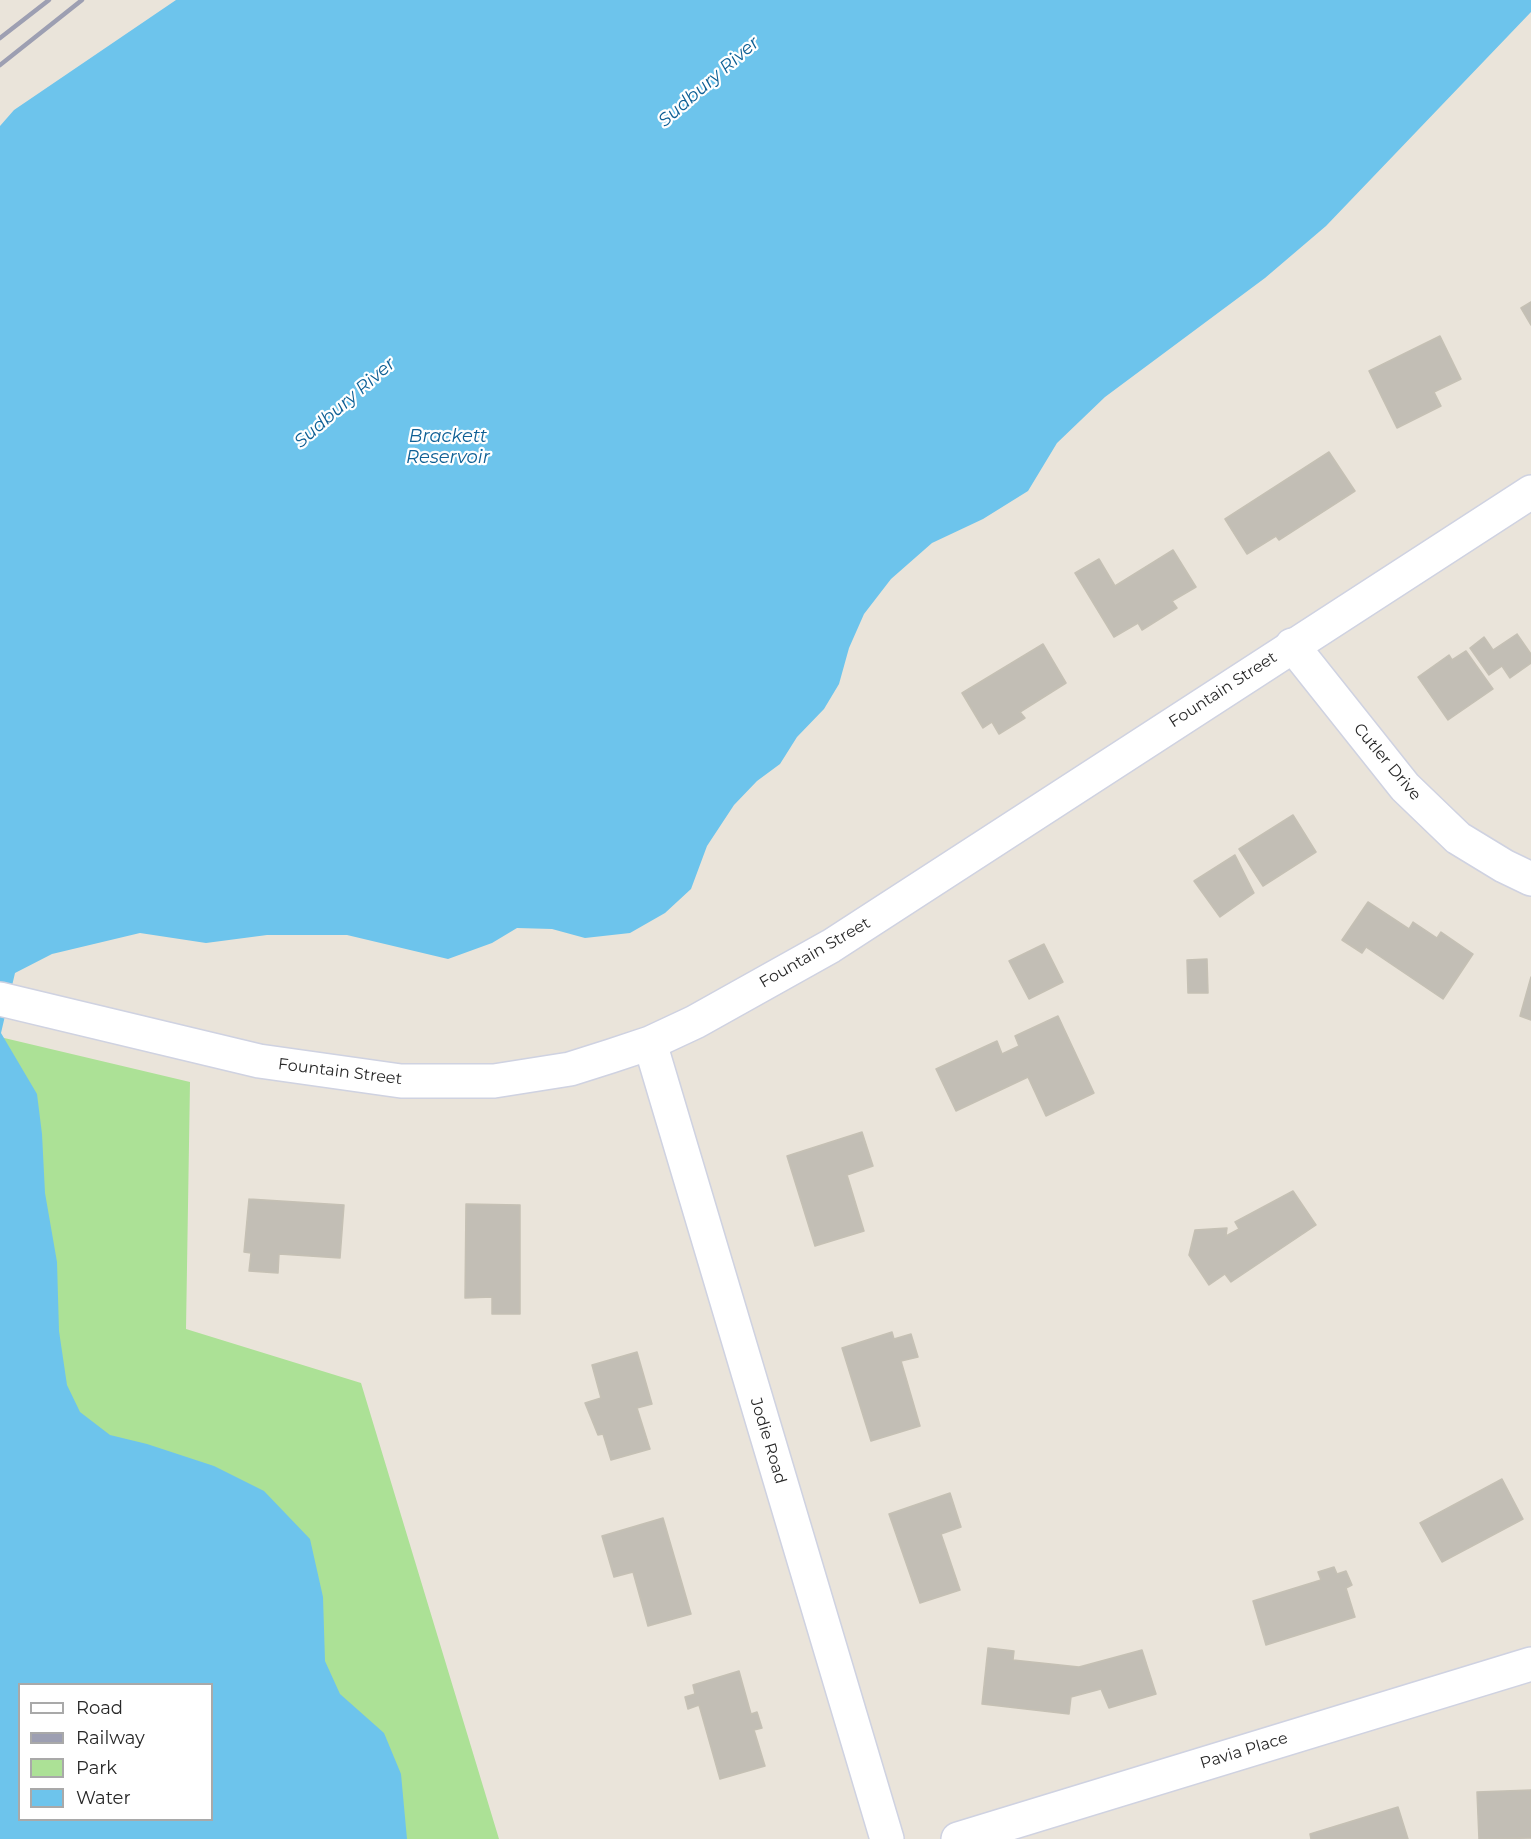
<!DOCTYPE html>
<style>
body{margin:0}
#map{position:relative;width:1531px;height:1839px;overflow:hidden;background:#eae4da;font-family:Montserrat,sans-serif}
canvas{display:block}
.legend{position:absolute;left:18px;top:1683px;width:195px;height:138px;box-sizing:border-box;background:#fff;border:2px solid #a9a9a9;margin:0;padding:8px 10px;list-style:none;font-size:18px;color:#282828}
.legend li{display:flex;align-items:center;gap:12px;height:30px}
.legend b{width:30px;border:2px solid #a9a9a9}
</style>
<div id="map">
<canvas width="1531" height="1839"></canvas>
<ul class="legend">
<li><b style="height:8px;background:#fff"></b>Road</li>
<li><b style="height:8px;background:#9d9fb2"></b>Railway</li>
<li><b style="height:16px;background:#ace196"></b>Park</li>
<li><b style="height:16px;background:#6dc4ec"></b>Water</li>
</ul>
</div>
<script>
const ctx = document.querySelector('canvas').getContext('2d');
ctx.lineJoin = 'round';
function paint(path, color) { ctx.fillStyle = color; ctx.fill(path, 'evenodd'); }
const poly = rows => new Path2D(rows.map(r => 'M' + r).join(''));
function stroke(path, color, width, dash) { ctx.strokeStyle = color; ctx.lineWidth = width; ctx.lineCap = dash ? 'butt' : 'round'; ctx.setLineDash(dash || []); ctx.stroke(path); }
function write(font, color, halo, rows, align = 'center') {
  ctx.font = font + ' Montserrat,sans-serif'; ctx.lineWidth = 4.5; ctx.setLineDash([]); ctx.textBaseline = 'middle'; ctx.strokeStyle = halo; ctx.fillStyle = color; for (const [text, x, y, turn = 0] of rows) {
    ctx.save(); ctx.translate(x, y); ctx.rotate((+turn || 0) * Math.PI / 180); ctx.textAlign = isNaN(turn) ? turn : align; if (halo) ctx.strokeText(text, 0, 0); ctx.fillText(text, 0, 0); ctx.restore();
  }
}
const green = poly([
 [0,1037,190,1082,186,1329,361,1383,499,1839,0,1839],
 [20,1684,212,1684,212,1820,20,1820]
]);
const water = poly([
 [176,0,1531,0,1531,12,1326,226,1265,278,1105,397,1057,443,1028,491,983,519,932,543,891,579,864,614,849,648,839,684,824,709,797,737,780,764,757,781,734,805,707,846,691,889,665,913,630,933,585,938,552,929,517,928,492,943,448,959,347,935,267,935,206,943,140,933,52,954,15,973,1,1033,37,1094,42,1134,45,1193,57,1262,59,1331,67,1385,80,1412,110,1435,147,1444,214,1466,264,1491,310,1539,323,1597,325,1661,340,1694,384,1733,401,1774,407,1839,0,1839,0,126,14,110],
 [20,1684,212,1684,212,1820,20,1820]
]);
const building = poly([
 [1531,302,1531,325,1521,308,1531,302],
 [1440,336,1461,379,1434,392,1441,406,1397,428,1369,371,1440,336],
 [1329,452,1355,491,1279,540,1276,536,1247,554,1225,519,1329,452],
 [1173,550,1196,587,1172,601,1177,608,1142,630,1138,623,1114,637,1075,573,1099,559,1115,586,1173,550],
 [1517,634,1531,654,1531,663,1510,678,1502,666,1489,675,1470,648,1484,637,1493,650,1517,634],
 [1043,644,1066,683,1020,712,1025,718,999,734,992,722,983,728,962,693,1043,644],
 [1466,651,1493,689,1448,720,1418,677,1449,655,1452,660,1466,651],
 [1293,815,1316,852,1263,886,1239,849,1293,815],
 [1235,855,1254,893,1220,917,1194,881,1235,855],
 [1368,902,1409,929,1413,922,1437,938,1441,932,1473,954,1443,999,1366,947,1362,953,1342,940,1368,902],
 [1044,944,1063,982,1029,999,1009,961,1044,944],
 [1207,959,1208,993,1188,993,1187,960,1207,959],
 [1531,977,1531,1020,1520,1016,1531,977],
 [1058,1016,1094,1093,1046,1116,1028,1077,956,1111,936,1069,997,1041,1002,1054,1019,1046,1015,1036,1058,1016],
 [862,1132,873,1166,847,1175,864,1231,815,1246,787,1156,862,1132],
 [1293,1191,1316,1225,1231,1282,1225,1274,1209,1285,1189,1255,1195,1230,1227,1228,1226,1236,1239,1229,1235,1222,1293,1191],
 [249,1199,344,1205,340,1258,279,1254,278,1273,249,1271,251,1253,244,1252,249,1199],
 [466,1204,520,1205,520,1314,492,1314,492,1297,465,1298,466,1204],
 [892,1332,894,1339,911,1334,918,1357,901,1361,920,1426,871,1441,842,1348,892,1332],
 [637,1352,652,1404,637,1408,650,1449,611,1460,603,1434,598,1435,585,1403,601,1398,592,1365,637,1352],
 [1502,1479,1523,1519,1442,1562,1420,1523,1502,1479],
 [950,1493,961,1527,941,1534,960,1590,920,1603,889,1514,950,1493],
 [663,1518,691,1614,648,1626,633,1572,614,1577,602,1536,663,1518],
 [1334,1567,1337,1574,1346,1571,1352,1585,1346,1588,1355,1617,1266,1645,1253,1601,1321,1580,1318,1572,1334,1567],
 [988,1648,1014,1651,1013,1660,1079,1667,1142,1650,1156,1694,1109,1708,1101,1689,1071,1697,1069,1714,982,1704,988,1648],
 [739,1671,751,1714,757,1712,762,1728,754,1730,765,1766,720,1779,699,1705,688,1709,685,1697,695,1694,693,1685,739,1671],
 [1531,1790,1531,1838,1479,1839,1477,1792,1531,1790],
 [1398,1807,1408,1839,1311,1839,1310,1834,1398,1807]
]);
const minor = poly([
 [1292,645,1405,787,1458,838,1504,866,1531,879],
 [958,1839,1531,1664]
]);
const tertiary = poly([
 [0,999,259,1061,401,1081,494,1081,570,1069,611,1056,650,1043,695,1022,831,946,1531,492],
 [650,1043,887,1839]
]);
const rail = poly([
 [0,38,49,0],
 [0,65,82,0]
]);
const streetNames = [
 ["Fountain Street",1223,690,-33],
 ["Cutler Drive",1387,762,50],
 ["Fountain Street",815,953,-30],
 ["Fountain Street",340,1072,7],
 ["Jodie Road",768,1441,73],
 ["Pavia Place",1244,1751,-17]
];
const waterNames = [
 ["Sudbury River",709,82,-41],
 ["Sudbury River",345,403,-41],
 ["Brackett",448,437],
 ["Reservoir",448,458]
];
paint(green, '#ace196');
paint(water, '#6dc4ec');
paint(building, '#c2beb5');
stroke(building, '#c5c0b4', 1.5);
stroke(minor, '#cfd2e1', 36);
stroke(tertiary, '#cfd2e1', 36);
stroke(minor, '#fff', 33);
stroke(tertiary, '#fff', 33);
stroke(rail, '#9d9fb2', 4.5);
write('16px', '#282828', '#fff', streetNames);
write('italic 18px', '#0f6095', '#fff', waterNames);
</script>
